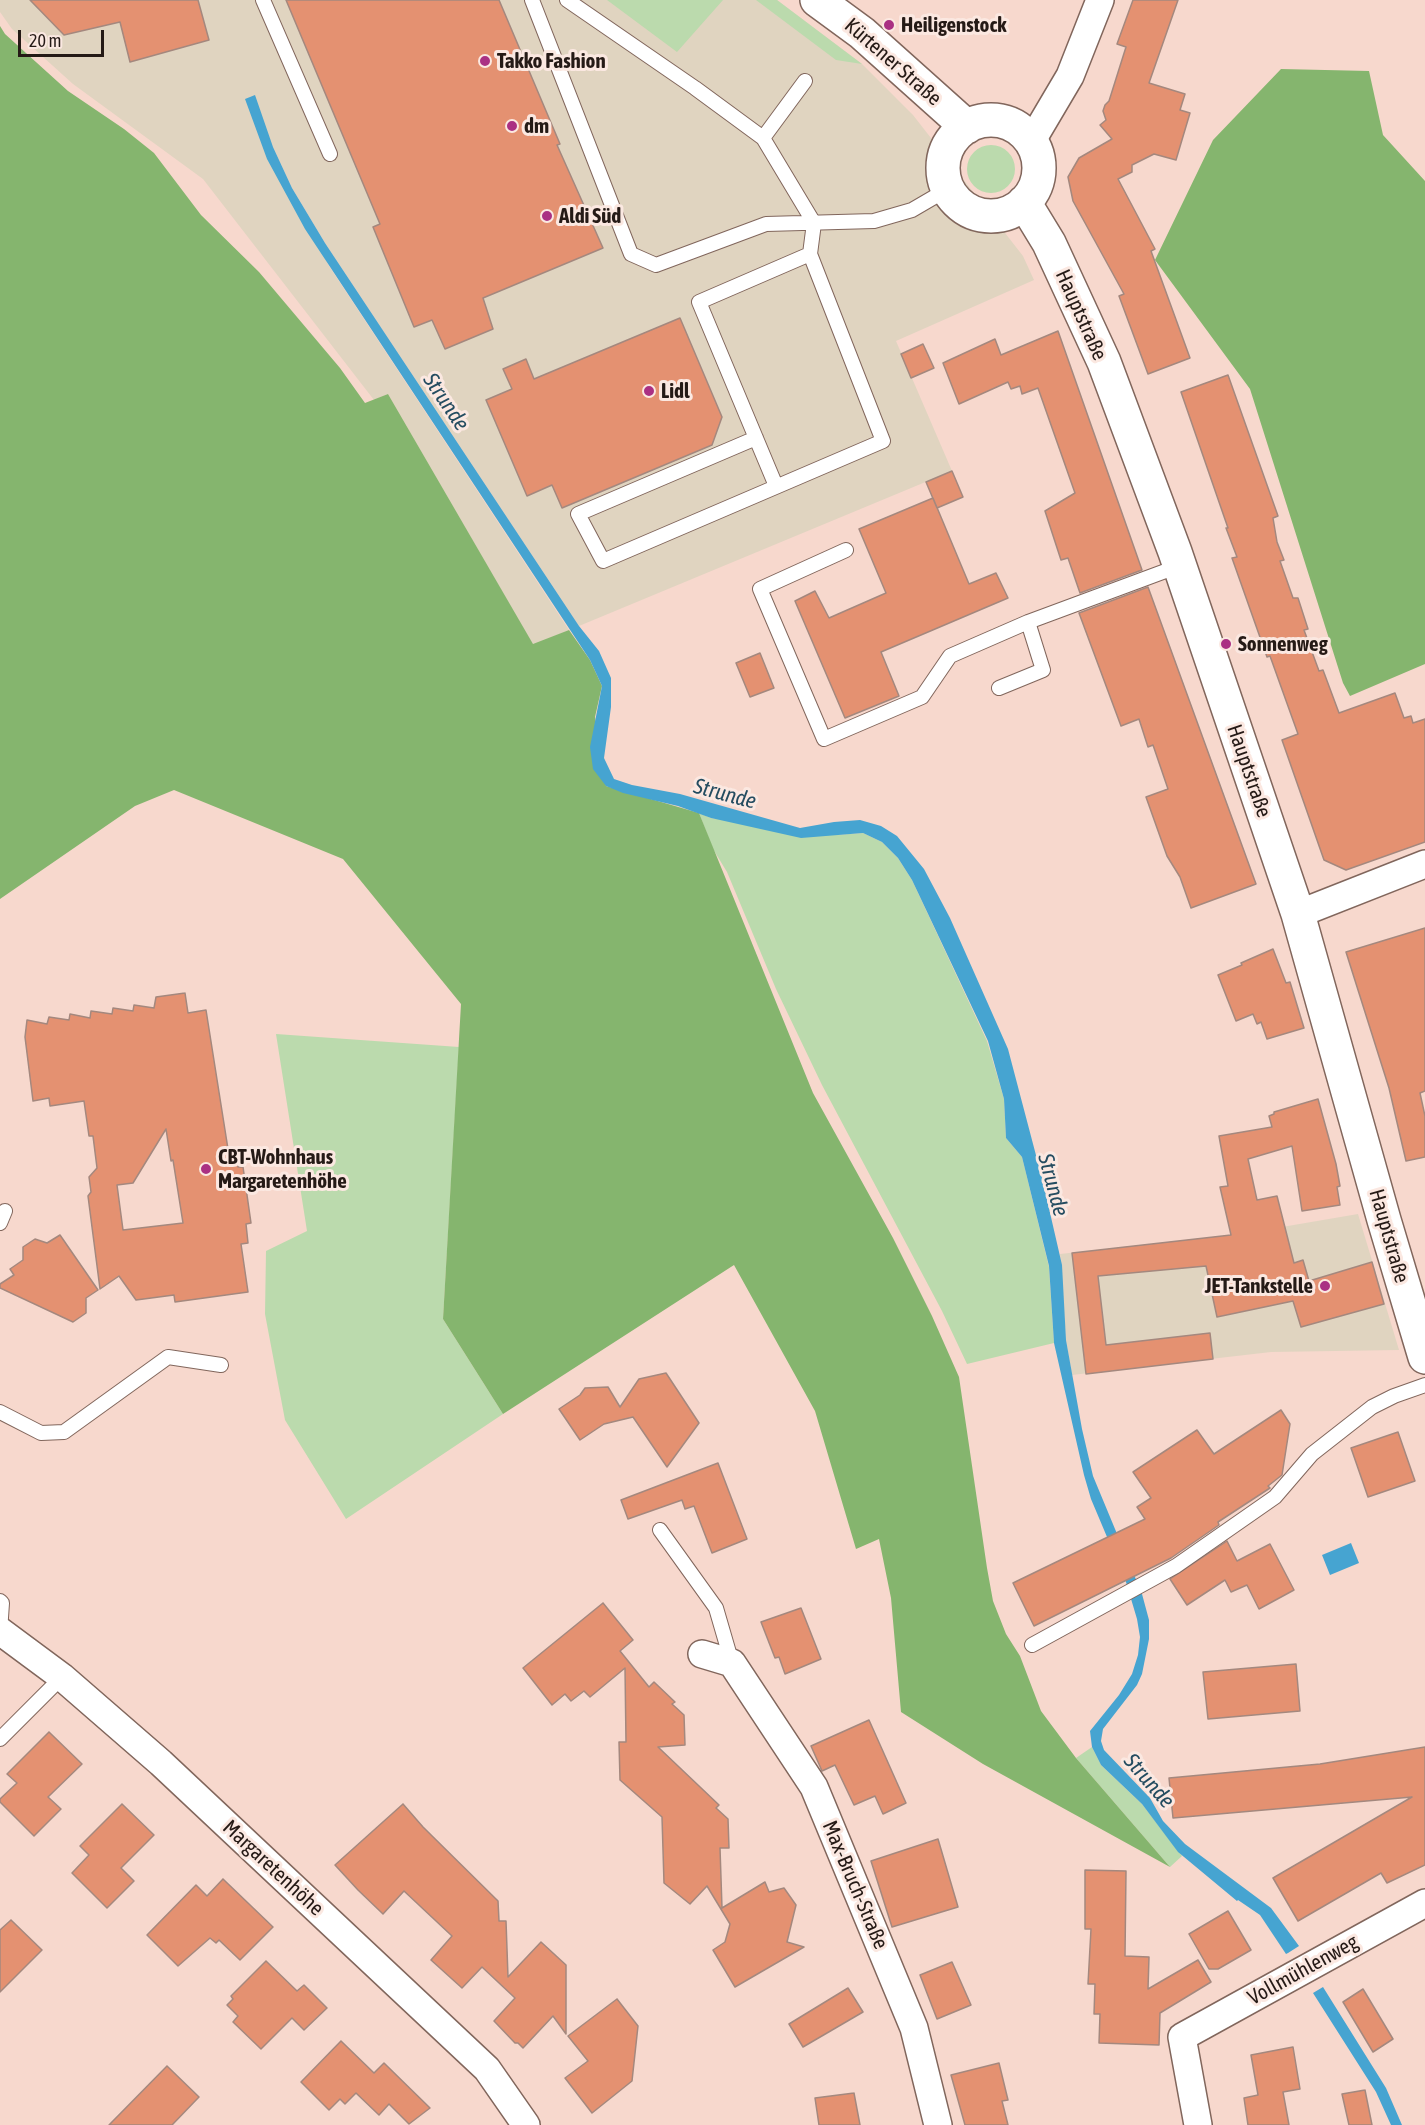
<!DOCTYPE html>
<meta charset="utf-8">
<style>
body{margin:0}
#map{position:relative;width:1425px;height:2125px;overflow:hidden;background:#f7d8cd;font-family:"Asap Condensed",sans-serif}
canvas{display:block}
.scale{position:absolute;left:18px;top:30px;width:86px;height:27px;box-sizing:border-box;border:3px solid #251a16;border-top:0;padding-left:8px;font-size:18px;line-height:21px;white-space:nowrap;color:#251a16;-webkit-text-stroke:4px #fbe8e1;paint-order:stroke}
</style>
<div id="map">
<canvas width="1425" height="2125"></canvas>
<div class="scale">20 m</div>
</div>
<script>
const ctx = document.querySelector('canvas').getContext('2d');
ctx.lineJoin = 'round';
function paint(path, color) { ctx.fillStyle = color; ctx.fill(path, 'evenodd'); }
const poly = rows => new Path2D(rows.map(r => 'M' + r).join(''));
function stroke(path, color, width, dash) { ctx.strokeStyle = color; ctx.lineWidth = width; ctx.lineCap = dash ? 'butt' : 'round'; ctx.setLineDash(dash || []); ctx.stroke(path); }
function write(font, color, halo, rows, align = 'center') {
  ctx.font = font + ' "Asap Condensed",sans-serif'; ctx.lineWidth = 6; ctx.setLineDash([]); ctx.textBaseline = 'middle'; ctx.strokeStyle = halo; ctx.fillStyle = color; for (const [text, x, y, turn = 0] of rows) {
    ctx.save(); ctx.translate(x, y); ctx.rotate((+turn || 0) * Math.PI / 180); ctx.textAlign = isNaN(turn) ? turn : align; if (halo) ctx.strokeText(text, 0, 0); ctx.fillText(text, 0, 0); ctx.restore();
  }
}
const commercial = poly([
 [0,0,777,0,862,64,913,115,1023,256,1034,280,896,341,952,471,579,626,325,243,292,188,273,147,245,98,329,266,569,630,533,645,388,394,374,400,203,179,73,84,12,29,0,12],
 [1358,1214,1399,1350,1271,1352,1072,1375,1066,1340,1060,1254,1241,1234]
]);
const green = poly([
 [607,0,723,0,677,52],
 [756,0,777,0,862,64,836,60],
 '967 169a24 24 0 1 1 48 0a24 24 0 1 1-48 0Z',
 [699,813,711,818,836,835,863,833,882,842,898,858,912,880,987,1041,1004,1099,1006,1138,1022,1157,1049,1267,1054,1343,967,1364,942,1311,822,1085,776,989,727,872,713,849],
 [276,1034,459,1047,443,1319,503,1414,346,1519,285,1420,265,1314,266,1251,307,1231],
 [1092,1747,1101,1765,1142,1804,1182,1856,1170,1867,1076,1758]
]);
const forest = poly([
 [0,26,5,34,68,91,124,129,154,153,201,215,259,272,340,368,365,403,388,394,533,644,569,630,590,660,602,686,595,717,606,786,699,813,813,1093,893,1238,932,1316,959,1377,987,1568,993,1601,1006,1634,1020,1656,1041,1711,1076,1758,1170,1867,983,1764,901,1712,891,1598,879,1539,856,1549,815,1411,734,1265,503,1414,443,1319,461,1004,343,859,174,790,135,806,0,899],
 [1281,69,1369,71,1383,135,1425,181,1425,664,1350,696,1343,683,1250,389,1155,260,1213,140]
]);
const water = poly([
 [255,95,273,147,292,188,325,243,579,626,599,651,611,678,611,707,604,758,614,779,632,785,680,794,800,828,834,822,860,820,881,826,897,836,924,869,950,918,1008,1049,1042,1178,1062,1265,1066,1340,1082,1429,1093,1476,1142,1594,1149,1620,1149,1639,1142,1674,1137,1685,1103,1729,1101,1741,1104,1750,1150,1798,1163,1821,1185,1844,1271,1908,1299,1946,1288,1953,1286,1954,1260,1915,1238,1900,1237,1901,1178,1852,1142,1804,1101,1765,1092,1747,1090,1731,1119,1695,1132,1674,1138,1655,1140,1637,1137,1619,1126,1582,1091,1499,1084,1475,1054,1343,1049,1266,1022,1157,1006,1138,1004,1099,988,1041,912,880,898,858,882,842,863,833,801,838,711,818,678,806,623,793,606,786,593,769,590,747,602,686,590,660,305,229,267,159,245,99],
 [1351,1543,1359,1563,1330,1575,1322,1555],
 [1323,1987,1386,2088,1402,2125,1391,2125,1376,2092,1313,1993]
]);
const building = poly([
 [30,0,198,0,209,40,130,62,120,22,64,35,30,0],
 [286,0,499,0,560,144,557,145,603,248,483,298,493,329,445,349,432,320,414,327,373,227,380,224,286,0],
 [1133,0,1178,0,1149,83,1185,94,1180,110,1190,113,1176,160,1154,154,1132,165,1132,172,1118,179,1155,249,1151,251,1190,358,1148,374,1119,296,1124,294,1073,201,1068,177,1079,158,1112,139,1100,125,1106,120,1103,111,1105,105,1109,101,1126,47,1117,44,1133,0],
 [680,318,722,417,712,445,562,508,552,485,527,496,486,400,512,389,503,369,526,359,534,379,680,318],
 [1058,331,1142,570,1080,593,1068,558,1061,560,1045,511,1075,493,1038,388,1022,394,1020,386,1011,389,1008,382,959,404,943,363,995,339,1001,355,1058,331],
 [923,344,934,368,911,378,901,354,923,344],
 [1228,375,1278,516,1273,518,1277,542,1284,560,1280,561,1293,598,1298,598,1308,629,1304,630,1319,671,1323,670,1339,713,1395,693,1404,718,1411,716,1413,723,1425,719,1425,842,1346,870,1324,860,1282,740,1298,734,1270,656,1267,657,1232,558,1237,557,1226,528,1228,528,1181,392,1228,375],
 [952,471,963,497,937,508,926,482,952,471],
 [933,498,969,584,996,573,1008,598,881,652,899,696,845,718,795,601,815,591,829,618,886,593,859,529,933,498],
 [1148,587,1256,884,1191,908,1180,877,1167,856,1146,797,1168,789,1153,745,1148,747,1139,719,1121,726,1079,613,1148,587],
 [760,653,774,688,750,697,736,663,760,653],
 [1425,928,1425,1091,1420,1093,1425,1116,1425,1157,1406,1161,1389,1088,1346,952,1425,928],
 [1273,949,1286,983,1290,982,1304,1028,1267,1039,1261,1022,1257,1024,1253,1014,1236,1021,1218,975,1242,965,1241,963,1273,949],
 [185,993,188,1013,206,1010,228,1149,235,1148,238,1167,243,1167,251,1223,246,1224,248,1243,241,1244,248,1292,175,1302,174,1295,136,1300,119,1276,100,1289,88,1196,91,1192,89,1177,97,1168,93,1136,89,1136,84,1101,50,1106,49,1098,33,1101,25,1037,27,1020,47,1024,49,1017,69,1020,70,1014,90,1018,91,1011,112,1014,113,1008,133,1011,134,1005,154,1008,156,997,185,993],
 [166,1129,171,1161,173,1160,183,1223,123,1230,117,1185,133,1183,166,1129],
 [1318,1099,1336,1164,1340,1186,1337,1187,1340,1205,1302,1211,1292,1146,1248,1159,1257,1200,1277,1196,1294,1263,1303,1260,1309,1281,1372,1262,1384,1304,1301,1327,1293,1301,1217,1317,1206,1266,1098,1276,1106,1345,1210,1333,1213,1359,1086,1374,1072,1253,1231,1235,1220,1187,1228,1186,1219,1136,1272,1127,1269,1116,1274,1114,1274,1112,1318,1099],
 [60,1235,98,1290,86,1298,86,1313,73,1322,0,1288,0,1284,14,1275,10,1269,23,1260,23,1247,35,1239,47,1243,60,1235],
 [666,1373,699,1423,667,1467,633,1417,604,1424,580,1440,559,1409,580,1395,585,1388,608,1387,620,1407,639,1379,666,1373],
 [1281,1410,1290,1424,1282,1475,1268,1486,1270,1488,1218,1522,1219,1525,1171,1558,1034,1626,1013,1583,1145,1519,1137,1507,1151,1498,1133,1472,1197,1430,1214,1454,1281,1410],
 [1398,1432,1415,1481,1368,1497,1351,1448,1398,1432],
 [718,1463,747,1539,712,1553,694,1506,685,1509,682,1500,628,1519,621,1500,718,1463],
 [1227,1541,1237,1561,1270,1544,1294,1590,1259,1609,1247,1585,1231,1592,1225,1580,1187,1605,1170,1579,1227,1541],
 [603,1603,633,1640,620,1651,649,1687,654,1682,675,1702,672,1704,684,1715,685,1745,658,1747,719,1805,716,1808,728,1819,729,1848,720,1848,722,1908,765,1882,769,1892,784,1888,796,1905,787,1942,804,1947,735,1987,713,1950,725,1942,730,1924,707,1886,690,1904,664,1883,662,1817,620,1780,619,1742,626,1742,625,1668,590,1697,584,1691,571,1701,565,1694,552,1705,523,1668,603,1603],
 [801,1608,821,1659,785,1674,779,1657,775,1658,761,1622,801,1608],
 [1296,1664,1300,1711,1208,1719,1203,1672,1296,1664],
 [869,1720,906,1803,883,1814,875,1796,854,1805,835,1765,822,1771,811,1746,869,1720],
 [49,1732,82,1764,48,1797,61,1809,34,1836,0,1802,0,1799,17,1783,7,1774,49,1732],
 [1425,1747,1425,1865,1387,1883,1381,1873,1298,1921,1273,1878,1412,1797,1173,1818,1169,1778,1320,1764,1425,1747],
 [122,1804,154,1835,121,1868,134,1881,107,1908,72,1873,89,1855,80,1846,122,1804],
 [403,1804,423,1827,498,1901,499,1921,506,1921,508,1977,541,1942,566,1965,566,2034,553,2016,523,2048,518,2043,515,2043,494,2021,515,1998,482,1967,462,1988,431,1960,452,1936,404,1891,383,1914,358,1890,335,1865,403,1804],
 [938,1839,958,1907,892,1927,871,1861,938,1839],
 [1085,1870,1126,1871,1125,1956,1149,1957,1148,1989,1198,1960,1211,1982,1160,2013,1159,2045,1099,2043,1100,2014,1094,2014,1095,1984,1088,1984,1091,1929,1085,1929,1085,1870],
 [223,1879,273,1927,240,1960,219,1940,216,1943,210,1938,178,1966,147,1935,196,1885,207,1896,223,1879],
 [1228,1911,1251,1950,1218,1969,1209,1969,1189,1934,1228,1911],
 [11,1920,42,1950,0,1992,0,1930,11,1920],
 [266,1961,297,1991,304,1985,327,2008,304,2030,292,2018,261,2049,233,2022,238,2016,227,2005,233,1999,231,1996,266,1961],
 [952,1962,971,2005,937,2019,920,1975,952,1962],
 [848,1988,863,2012,803,2047,789,2024,848,1988],
 [1363,1989,1393,2039,1373,2052,1343,2002,1363,1989],
 [617,1999,638,2026,632,2081,592,2113,565,2078,588,2061,568,2036,617,1999],
 [341,2041,374,2073,384,2063,430,2108,409,2124,389,2104,379,2115,356,2093,345,2104,340,2099,329,2110,301,2082,341,2041],
 [1293,2047,1300,2089,1283,2092,1289,2125,1248,2125,1244,2098,1258,2095,1251,2055,1293,2047],
 [999,2063,1008,2100,1002,2101,1008,2125,965,2125,951,2075,999,2063],
 [167,2066,199,2097,172,2125,109,2125,167,2066],
 [1365,2090,1372,2125,1349,2125,1342,2094,1365,2090],
 [854,2093,860,2125,819,2125,815,2098,854,2093]
]);
const service = poly([
 [263,0,330,154],
 [532,0,631,254,656,265,766,224,874,221,912,210,948,189],
 [567,0,695,88,763,138,814,223,810,254,883,441,603,561,578,514,756,438],
 [763,138,805,81],
 [776,486,699,302,810,254],
 [846,550,760,589,824,739,922,697,950,656,1028,622,1179,566],
 [999,688,1043,670,1028,622],
 [0,1223,5,1211],
 [0,1412,41,1433,64,1432,168,1357,221,1365],
 [660,1530,716,1608,732,1663],
 [0,1601,2,1603,0,1632],
 [1032,1645,1176,1566,1275,1497,1312,1454,1372,1407,1394,1396,1425,1385],
 [0,1739,62,1677]
]);
const minor = poly([
 [1031,142,1070,76,1100,0],
 [1298,914,1425,864],
 [0,1631,62,1677,161,1763,487,2069,526,2125],
 [702,1654,732,1663,814,1787,914,2028,938,2125],
 [1198,2125,1182,2037,1425,1903]
]);
const secondary = poly([
 [817,0,862,33,967,127],
 '943 168a48 48 0 1 1 96 0a48 48 0 1 1-96 0Z',
 [1024,202,1049,243,1104,362,1175,552,1298,914,1384,1220,1425,1357]
]);
const markers = [
 [889,25,6,"#aa3083"],
 [485,61,6,"#aa3083"],
 [512,126,6,"#aa3083"],
 [547,216,6,"#aa3083"],
 [649,391,6,"#aa3083"],
 [1226,644,6,"#aa3083"],
 [206,1169,6,"#aa3083"],
 [1325,1286,6,"#aa3083"]
];
const poiNames = [
 ["Heiligenstock",901,25],
 ["Takko Fashion",497,61],
 ["dm",524,126],
 ["Aldi Süd",559,216],
 ["Lidl",661,391],
 ["Sonnenweg",1238,644],
 ["CBT-Wohnhaus",218,1157],
 ["Margaretenhöhe",218,1181],
 ["JET-Tankstelle",1313,1286,"right"]
];
const streetNames = [
 ["Kürtener Straße",893,62,41],
 ["Hauptstraße",1081,315,66],
 ["Hauptstraße",1249,771,71],
 ["Hauptstraße",1389,1236,74],
 ["Margaretenhöhe",273,1868,43],
 ["Max-Bruch-Straße",855,1885,67],
 ["Vollmühlenweg",1303,1970,-29]
];
const waterNames = [
 ["Strunde",446,402,56],
 ["Strunde",725,794,15],
 ["Strunde",1053,1185,75],
 ["Strunde",1149,1781,49]
];
paint(commercial, '#e0d4c0');
paint(green, '#bbdaad');
paint(forest, '#85b56e');
paint(water, '#46a4d1');
paint(building, '#e49171');
stroke(building, '#a4887e', 1.5);
stroke(service, '#81665c', 16);
stroke(minor, '#81665c', 30);
stroke(secondary, '#81665c', 36);
stroke(service, '#fff', 14);
stroke(minor, '#fff', 27);
stroke(secondary, '#fff', 33);
for (const [x, y, r, color] of markers) { const dot = new Path2D(); dot.arc(x, y, r, 0, 2 * Math.PI); ctx.fillStyle = color; ctx.fill(dot); stroke(dot, '#fbe8e1', 2); }
write('bold 21px', '#251a16', '#fbe8e1', poiNames, 'left');
write('21px', '#251a16', '#fbe8e1', streetNames);
write('italic 22px', '#244c60', '#fbe8e1', waterNames);
</script>
